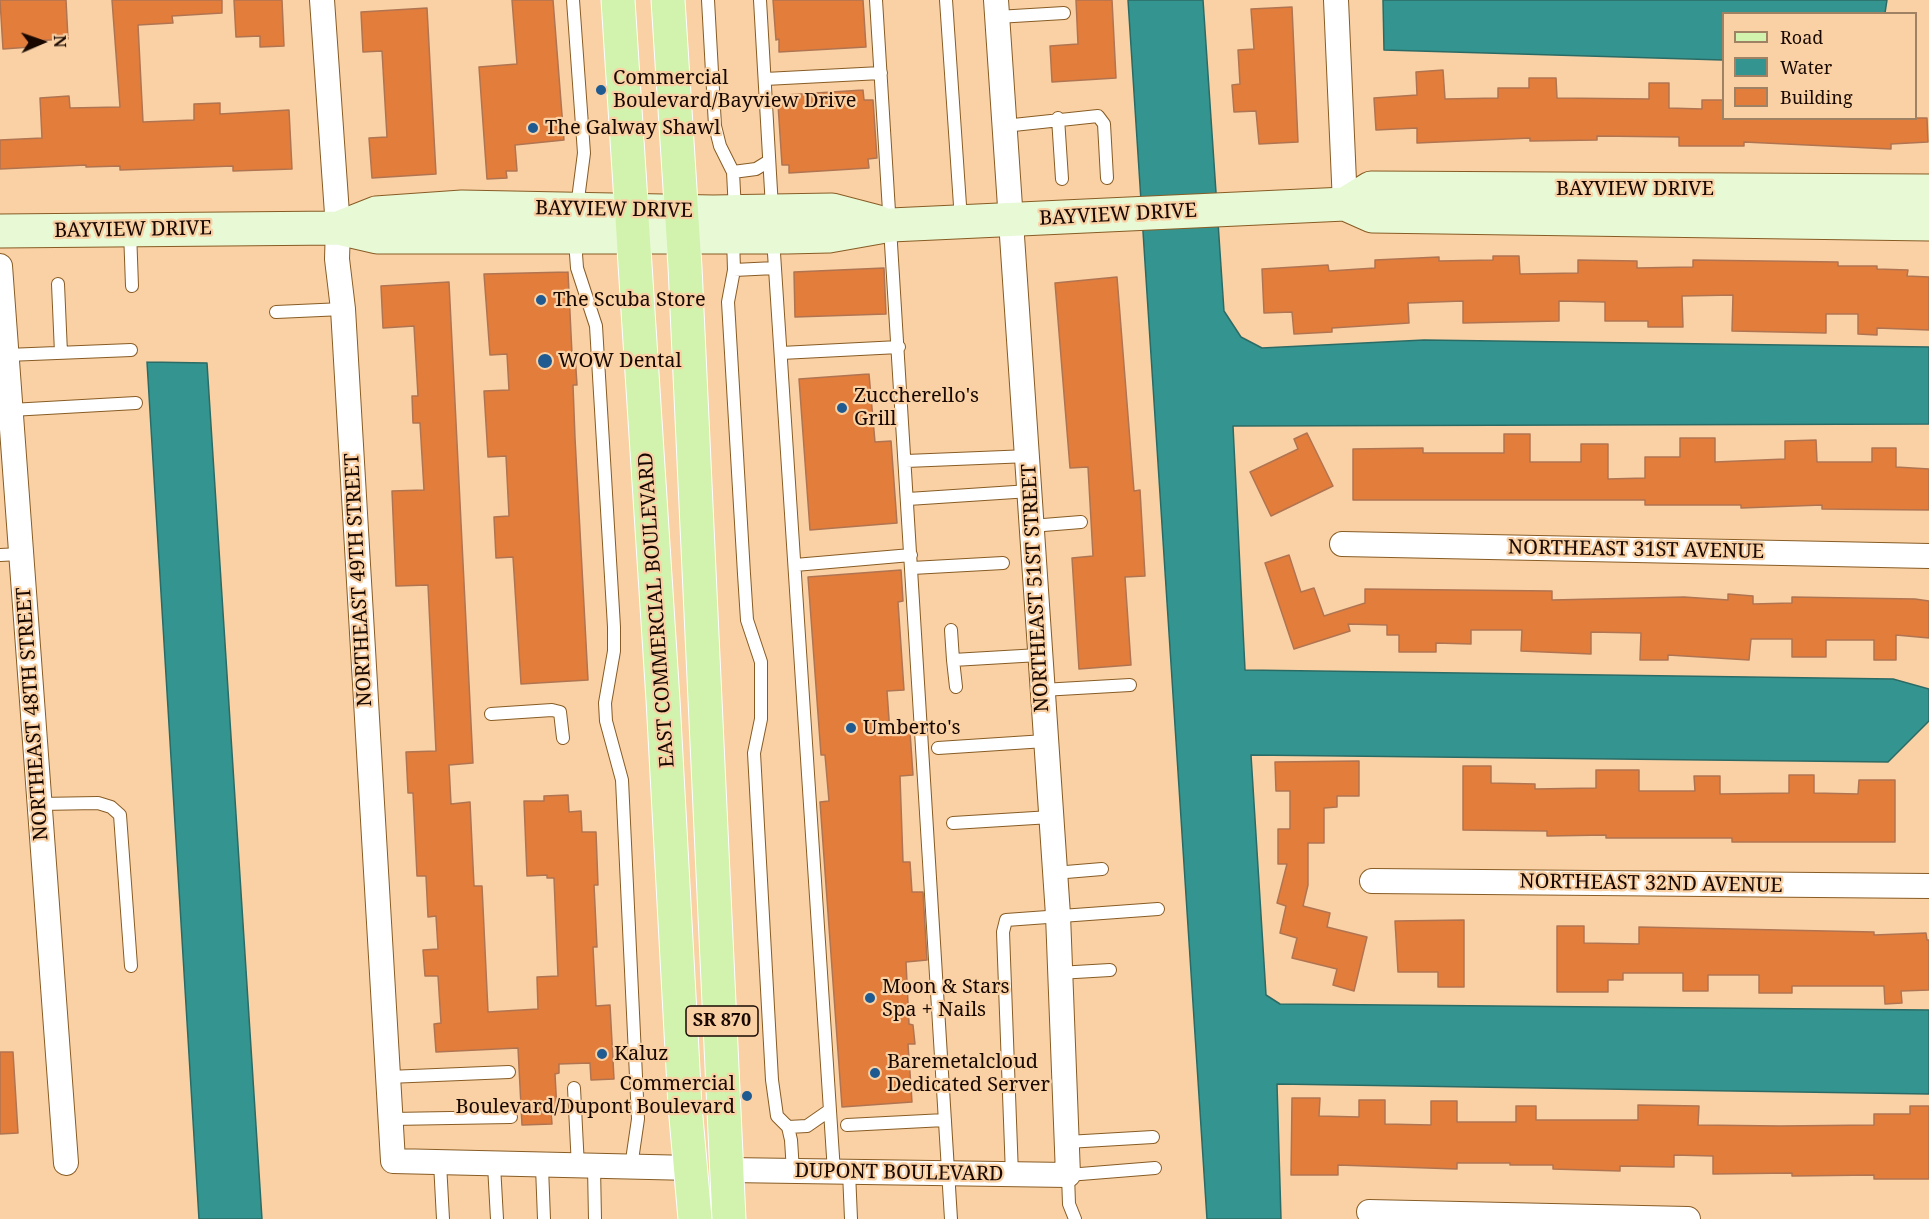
<!DOCTYPE html>
<style>
body{margin:0}
#map{position:relative;width:1929px;height:1219px;overflow:hidden;background:#f9d1a5;font-family:"Noto Serif",serif}
canvas{display:block}
.legend{position:absolute;left:1722px;top:12px;width:195px;height:108px;box-sizing:border-box;background:#f9d1a5;border:2px solid #9f8163;margin:0;padding:8px 10px;list-style:none;font-size:18px;color:#180800}
.legend li{display:flex;align-items:center;gap:12px;height:30px}
.legend b{width:30px;border:2px solid #9f8163}
.north{position:absolute;left:12px;top:12px;width:60px;height:60px;-webkit-text-stroke:4px #f9d1a5;paint-order:stroke;rotate:88deg;font-size:16px;font-weight:700;line-height:24px;text-align:center;color:#180800}
.north::after{content:'';display:block;margin:auto;width:21px;height:27px;background:#180800;clip-path:polygon(50% 0,100% 100%,50% 72%,0 100%)}
</style>
<div id="map">
<canvas width="1929" height="1219"></canvas>
<ul class="legend">
<li><b style="height:8px;background:#d1f3ad"></b>Road</li>
<li><b style="height:16px;background:#349590"></b>Water</li>
<li><b style="height:16px;background:#e37d3c"></b>Building</li>
</ul>
<div class="north">N</div>
</div>
<script>
const ctx = document.querySelector('canvas').getContext('2d');
ctx.lineJoin = 'round';
function paint(path, color) { ctx.fillStyle = color; ctx.fill(path, 'evenodd'); }
const poly = rows => new Path2D(rows.map(r => 'M' + r).join(''));
function stroke(path, color, width, dash) { ctx.strokeStyle = color; ctx.lineWidth = width; ctx.lineCap = dash ? 'butt' : 'round'; ctx.setLineDash(dash || []); ctx.stroke(path); }
function write(font, color, halo, rows, align = 'center') {
  ctx.font = font + ' "Noto Serif",serif'; ctx.lineWidth = 4.5; ctx.setLineDash([]); ctx.textBaseline = 'middle'; ctx.strokeStyle = halo; ctx.fillStyle = color; for (const [text, x, y, turn = 0] of rows) {
    ctx.save(); ctx.translate(x, y); ctx.rotate((+turn || 0) * Math.PI / 180); ctx.textAlign = isNaN(turn) ? turn : align; if (halo) ctx.strokeText(text, 0, 0); ctx.fillText(text, 0, 0); ctx.restore();
  }
}
const water = poly([
 [1128,0,1203,0,1224,311,1241,337,1262,348,1424,340,1929,347,1929,424,1233,426,1245,670,1893,679,1929,689,1929,721,1888,762,1251,755,1266,995,1280,1004,1929,1010,1929,1094,1277,1084,1281,1219,1207,1219,1128,0],
 [1383,0,1887,0,1885,13,1724,14,1723,60,1384,50,1383,0],
 [147,362,207,363,262,1219,199,1219,147,362]
]);
const building = poly([
 [0,0,66,0,68,39,31,41,31,47,3,49,0,0],
 [112,0,222,0,222,13,172,16,173,23,138,25,143,122,194,120,194,104,220,103,220,114,289,110,292,169,233,171,233,166,120,170,120,166,86,167,86,165,0,169,0,140,42,138,40,98,69,96,70,108,120,107,112,0],
 [234,0,282,0,284,46,260,47,260,36,236,37,234,0],
 [512,0,553,0,564,140,515,145,517,171,506,171,507,178,487,179,479,67,517,64,512,0],
 [773,0,863,0,866,47,779,52,779,39,776,40,773,0],
 [1076,0,1112,0,1116,78,1052,82,1050,46,1078,44,1076,0],
 [1292,7,1298,142,1259,144,1256,111,1234,112,1232,85,1240,84,1238,50,1254,49,1251,9,1292,7],
 [427,8,436,174,372,178,369,138,387,137,382,51,363,52,361,12,427,8],
 [1443,70,1445,99,1498,98,1498,88,1529,88,1529,78,1556,78,1557,98,1649,99,1649,83,1669,83,1669,108,1702,109,1702,100,1724,100,1724,118,1927,118,1928,142,1891,144,1891,149,1744,142,1744,146,1679,146,1679,137,1597,136,1597,140,1530,141,1530,138,1417,143,1417,128,1376,130,1374,98,1417,95,1416,72,1443,70],
 [863,90,864,100,873,100,877,158,868,159,869,168,789,173,789,165,782,165,778,104,785,104,785,95,863,90],
 [1493,256,1519,256,1520,274,1578,273,1578,260,1637,261,1637,268,1693,267,1693,260,1838,262,1838,266,1877,266,1877,269,1908,270,1907,276,1929,277,1929,330,1877,328,1877,335,1858,334,1858,314,1826,314,1826,333,1732,331,1733,295,1682,296,1683,327,1648,327,1648,321,1605,321,1605,302,1559,301,1559,321,1463,323,1463,301,1408,303,1409,323,1332,328,1332,332,1294,334,1292,312,1264,313,1262,269,1328,265,1329,271,1375,268,1375,260,1439,257,1439,261,1493,260,1493,256],
 [884,268,886,314,795,317,794,272,884,268],
 [568,272,572,354,575,354,577,385,573,385,575,438,588,680,521,684,513,557,496,558,494,517,509,516,506,456,488,457,484,391,509,390,507,354,490,355,484,274,568,272],
 [1117,277,1134,491,1140,490,1145,576,1125,577,1131,665,1079,669,1072,558,1093,556,1088,467,1070,468,1055,283,1117,277],
 [449,282,473,763,449,765,451,804,470,802,474,886,482,886,488,1012,538,1009,537,977,558,976,554,878,547,878,547,875,527,876,524,801,544,801,544,796,568,795,569,812,581,811,582,832,596,832,598,885,594,885,597,947,593,947,596,1006,610,1005,614,1079,591,1080,590,1063,559,1064,559,1073,555,1074,557,1111,551,1111,552,1124,522,1125,518,1048,436,1052,434,1024,441,1023,438,976,425,976,423,950,438,949,436,916,428,917,426,876,417,876,413,793,408,793,406,752,436,751,428,585,396,586,392,491,424,490,420,423,413,423,412,396,418,396,414,326,383,328,381,286,449,282],
 [869,374,875,442,891,441,897,523,810,530,799,379,869,374],
 [1307,433,1333,486,1271,516,1250,472,1298,449,1294,439,1307,433],
 [1504,434,1530,434,1530,462,1581,462,1581,444,1608,444,1608,479,1645,478,1645,457,1680,457,1680,438,1715,438,1715,462,1785,459,1785,441,1816,440,1817,462,1872,462,1872,448,1896,448,1896,467,1929,469,1929,510,1822,509,1822,505,1741,508,1741,505,1645,505,1645,500,1353,500,1353,449,1423,448,1423,453,1504,453,1504,434],
 [1289,555,1301,592,1314,588,1324,616,1365,603,1365,589,1552,591,1552,600,1684,597,1728,600,1728,594,1753,596,1753,604,1792,603,1792,597,1915,599,1929,601,1929,638,1896,635,1896,660,1874,660,1874,640,1826,640,1826,657,1792,657,1792,639,1751,639,1749,660,1668,655,1668,660,1640,660,1641,633,1591,632,1591,654,1521,651,1522,630,1471,630,1471,644,1436,643,1436,652,1399,652,1399,635,1387,635,1387,625,1348,624,1350,631,1294,649,1265,563,1289,555],
 [901,570,903,601,898,602,904,690,887,691,890,733,910,732,913,775,900,776,903,862,910,862,912,892,923,892,927,960,906,962,909,1024,913,1025,915,1044,908,1044,912,1102,842,1107,820,802,829,801,825,755,821,755,808,577,901,570],
 [1359,761,1359,796,1337,796,1337,807,1324,808,1324,843,1308,843,1308,885,1303,906,1330,913,1327,927,1367,937,1354,991,1333,985,1337,969,1292,958,1297,938,1280,933,1286,906,1277,903,1287,864,1278,864,1278,829,1290,829,1290,791,1276,791,1275,762,1359,761],
 [1463,766,1491,766,1491,783,1535,784,1535,789,1596,788,1596,770,1639,770,1639,791,1695,791,1694,776,1720,776,1720,794,1789,793,1789,775,1814,775,1814,793,1858,794,1859,780,1895,780,1895,842,1732,842,1732,838,1606,838,1606,835,1547,836,1547,831,1463,830,1463,766],
 [1464,920,1464,987,1438,987,1438,972,1398,972,1395,921,1464,920],
 [1557,926,1584,926,1584,943,1639,944,1639,927,1874,932,1874,935,1926,933,1927,940,1929,940,1929,990,1901,991,1902,1003,1885,1004,1884,986,1792,986,1792,993,1759,993,1759,975,1708,975,1708,991,1683,991,1683,973,1623,973,1623,980,1608,980,1608,992,1557,992,1557,926],
 [0,1052,13,1052,18,1133,0,1134,0,1052],
 [1292,1098,1320,1098,1319,1116,1359,1117,1359,1100,1385,1100,1385,1124,1431,1125,1431,1101,1457,1101,1457,1122,1516,1122,1516,1106,1536,1106,1536,1120,1638,1120,1638,1105,1699,1106,1698,1125,1780,1126,1874,1125,1874,1114,1910,1114,1910,1106,1929,1106,1929,1179,1874,1179,1874,1175,1792,1176,1792,1173,1713,1174,1713,1156,1674,1155,1674,1167,1620,1166,1620,1171,1553,1169,1553,1165,1510,1165,1510,1163,1457,1163,1457,1169,1338,1165,1338,1175,1291,1175,1292,1098]
]);
const lane = poly([
 [573,0,584,153,577,207],
 [708,0,715,126,720,146,733,172,735,211],
 [760,0,772,208],
 [876,0,951,1219],
 [946,0,961,220],
 [997,17,1064,13],
 [765,79,881,73],
 [1058,118,1062,179],
 [1004,126,1098,116,1104,124,1107,178],
 [733,172,756,169,769,161],
 [130,231,132,286],
 [733,238,734,270,728,302,744,574,747,620,761,662,761,719,754,753,772,1080,777,1116,788,1127,791,1140,793,1171],
 [773,238,834,1172],
 [575,240,577,268,596,326,614,627,614,651,605,703,606,721,622,780,638,1119,631,1167],
 [734,270,775,268],
 [58,284,61,353],
 [276,312,343,309],
 [781,353,899,347],
 [7,355,131,350],
 [11,410,136,403],
 [906,461,1029,456],
 [908,499,1030,491],
 [1031,526,1081,522],
 [0,555,21,554],
 [795,565,911,555],
 [912,568,1003,563],
 [951,630,953,660],
 [956,687,953,660,1039,655],
 [1042,690,1130,685],
 [491,714,552,710,560,712,563,738],
 [938,748,1045,741],
 [39,804,98,803,111,807,120,815,131,966],
 [953,823,1051,817],
 [1054,873,1102,869],
 [1058,973,1110,970],
 [388,1077,509,1072],
 [574,1088,578,1167],
 [391,1119,511,1117],
 [847,1125,945,1120],
 [788,1127,807,1126,830,1110],
 [1067,1142,1153,1137],
 [440,1163,443,1219],
 [494,1165,497,1219],
 [542,1167,544,1219],
 [594,1167,595,1219],
 [849,1172,851,1219],
 [1012,1175,1003,932,1006,920,1158,909],
 [1075,1219,1069,1204,1068,1175,1155,1168]
]);
const street = poly([
 [322,0,338,228,337,259,343,309,393,1161,692,1168],
 [1336,0,1345,204],
 [0,266,66,1163],
 [1342,544,1929,556],
 [1372,881,1929,886],
 [729,1170,1068,1175,1058,915,996,0],
 [1369,1212,1688,1219]
]);
const secondary = poly([
 [1345,204,1371,188,1929,191],
 [338,228,376,213,462,207,713,212,832,210,878,222],
 [0,231,338,228,377,237,787,237,829,236,891,225,1345,204,1372,216,1929,224]
]);
const primary = poly([
 [618,0,663,700,685,1106,695,1219],
 [668,0,685,267,729,1219]
]);
const markers = [
 [601,90,6,"#1f5a91"],
 [533,128,6,"#1f5a91"],
 [541,300,6,"#1f5a91"],
 [545,361,8,"#1f5a91"],
 [842,408,6,"#1f5a91"],
 [851,728,6,"#1f5a91"],
 [870,998,6,"#1f5a91"],
 [602,1054,6,"#1f5a91"],
 [875,1073,6,"#1f5a91"],
 [747,1096,6,"#1f5a91"]
];
const shields = [
 [722,1021,72]
];
const shieldNames = [
 ["SR 870",722,1021]
];
const poiNames = [
 ["Commercial",613,78],
 ["Boulevard/Bayview Drive",613,101],
 ["The Galway Shawl",545,128],
 ["The Scuba Store",553,300],
 ["WOW Dental",558,361],
 ["Zuccherello's",854,396],
 ["Grill",854,419],
 ["Umberto's",863,728],
 ["Moon & Stars",882,987],
 ["Spa + Nails",882,1010],
 ["Kaluz",614,1054],
 ["Baremetalcloud",887,1062],
 ["Dedicated Server",887,1085],
 ["Commercial",735,1084,"right"],
 ["Boulevard/Dupont Boulevard",735,1107,"right"]
];
const streetNames = [
 ["BAYVIEW DRIVE",1635,189],
 ["BAYVIEW DRIVE",614,210,1],
 ["BAYVIEW DRIVE",1118,215,-3],
 ["BAYVIEW DRIVE",133,230,-1],
 ["NORTHEAST 31ST AVENUE",1636,550,1],
 ["NORTHEAST 49TH STREET",359,580,-93],
 ["NORTHEAST 51ST STREET",1036,588,-93],
 ["EAST COMMERCIAL BOULEVARD",657,610,-94],
 ["NORTHEAST 48TH STREET",33,714,-94],
 ["NORTHEAST 32ND AVENUE",1651,884,1],
 ["DUPONT BOULEVARD",899,1173,1]
];
paint(water, '#349590');
stroke(water, '#2c6b65', 1.5);
paint(building, '#e37d3c');
stroke(building, '#b17451', 1.5);
stroke(lane, '#885c24', 14);
stroke(street, '#885c24', 26);
stroke(secondary, '#885c24', 35);
stroke(primary, '#fff', 35);
stroke(lane, '#fff', 12);
stroke(street, '#fff', 24);
stroke(secondary, '#e8f9d6', 33);
stroke(primary, '#d1f3ad', 33);
for (const [x, y, r, color] of markers) { const dot = new Path2D(); dot.arc(x, y, r, 0, 2 * Math.PI); ctx.fillStyle = color; ctx.fill(dot); stroke(dot, '#f9d1a5', 2); }
for (const [x, y, w] of shields) { const box = new Path2D(); box.roundRect(x - w / 2, y - 15, w, 30, 4.5); ctx.fillStyle = '#f9d1a5'; ctx.fill(box); stroke(box, '#180800', 1.5); }
write('bold 18px', '#180800', null, shieldNames);
write('20px', '#180800', '#f9d1a5', poiNames, 'left');
write('20px', '#180800', '#f9d1a5', streetNames);
</script>
